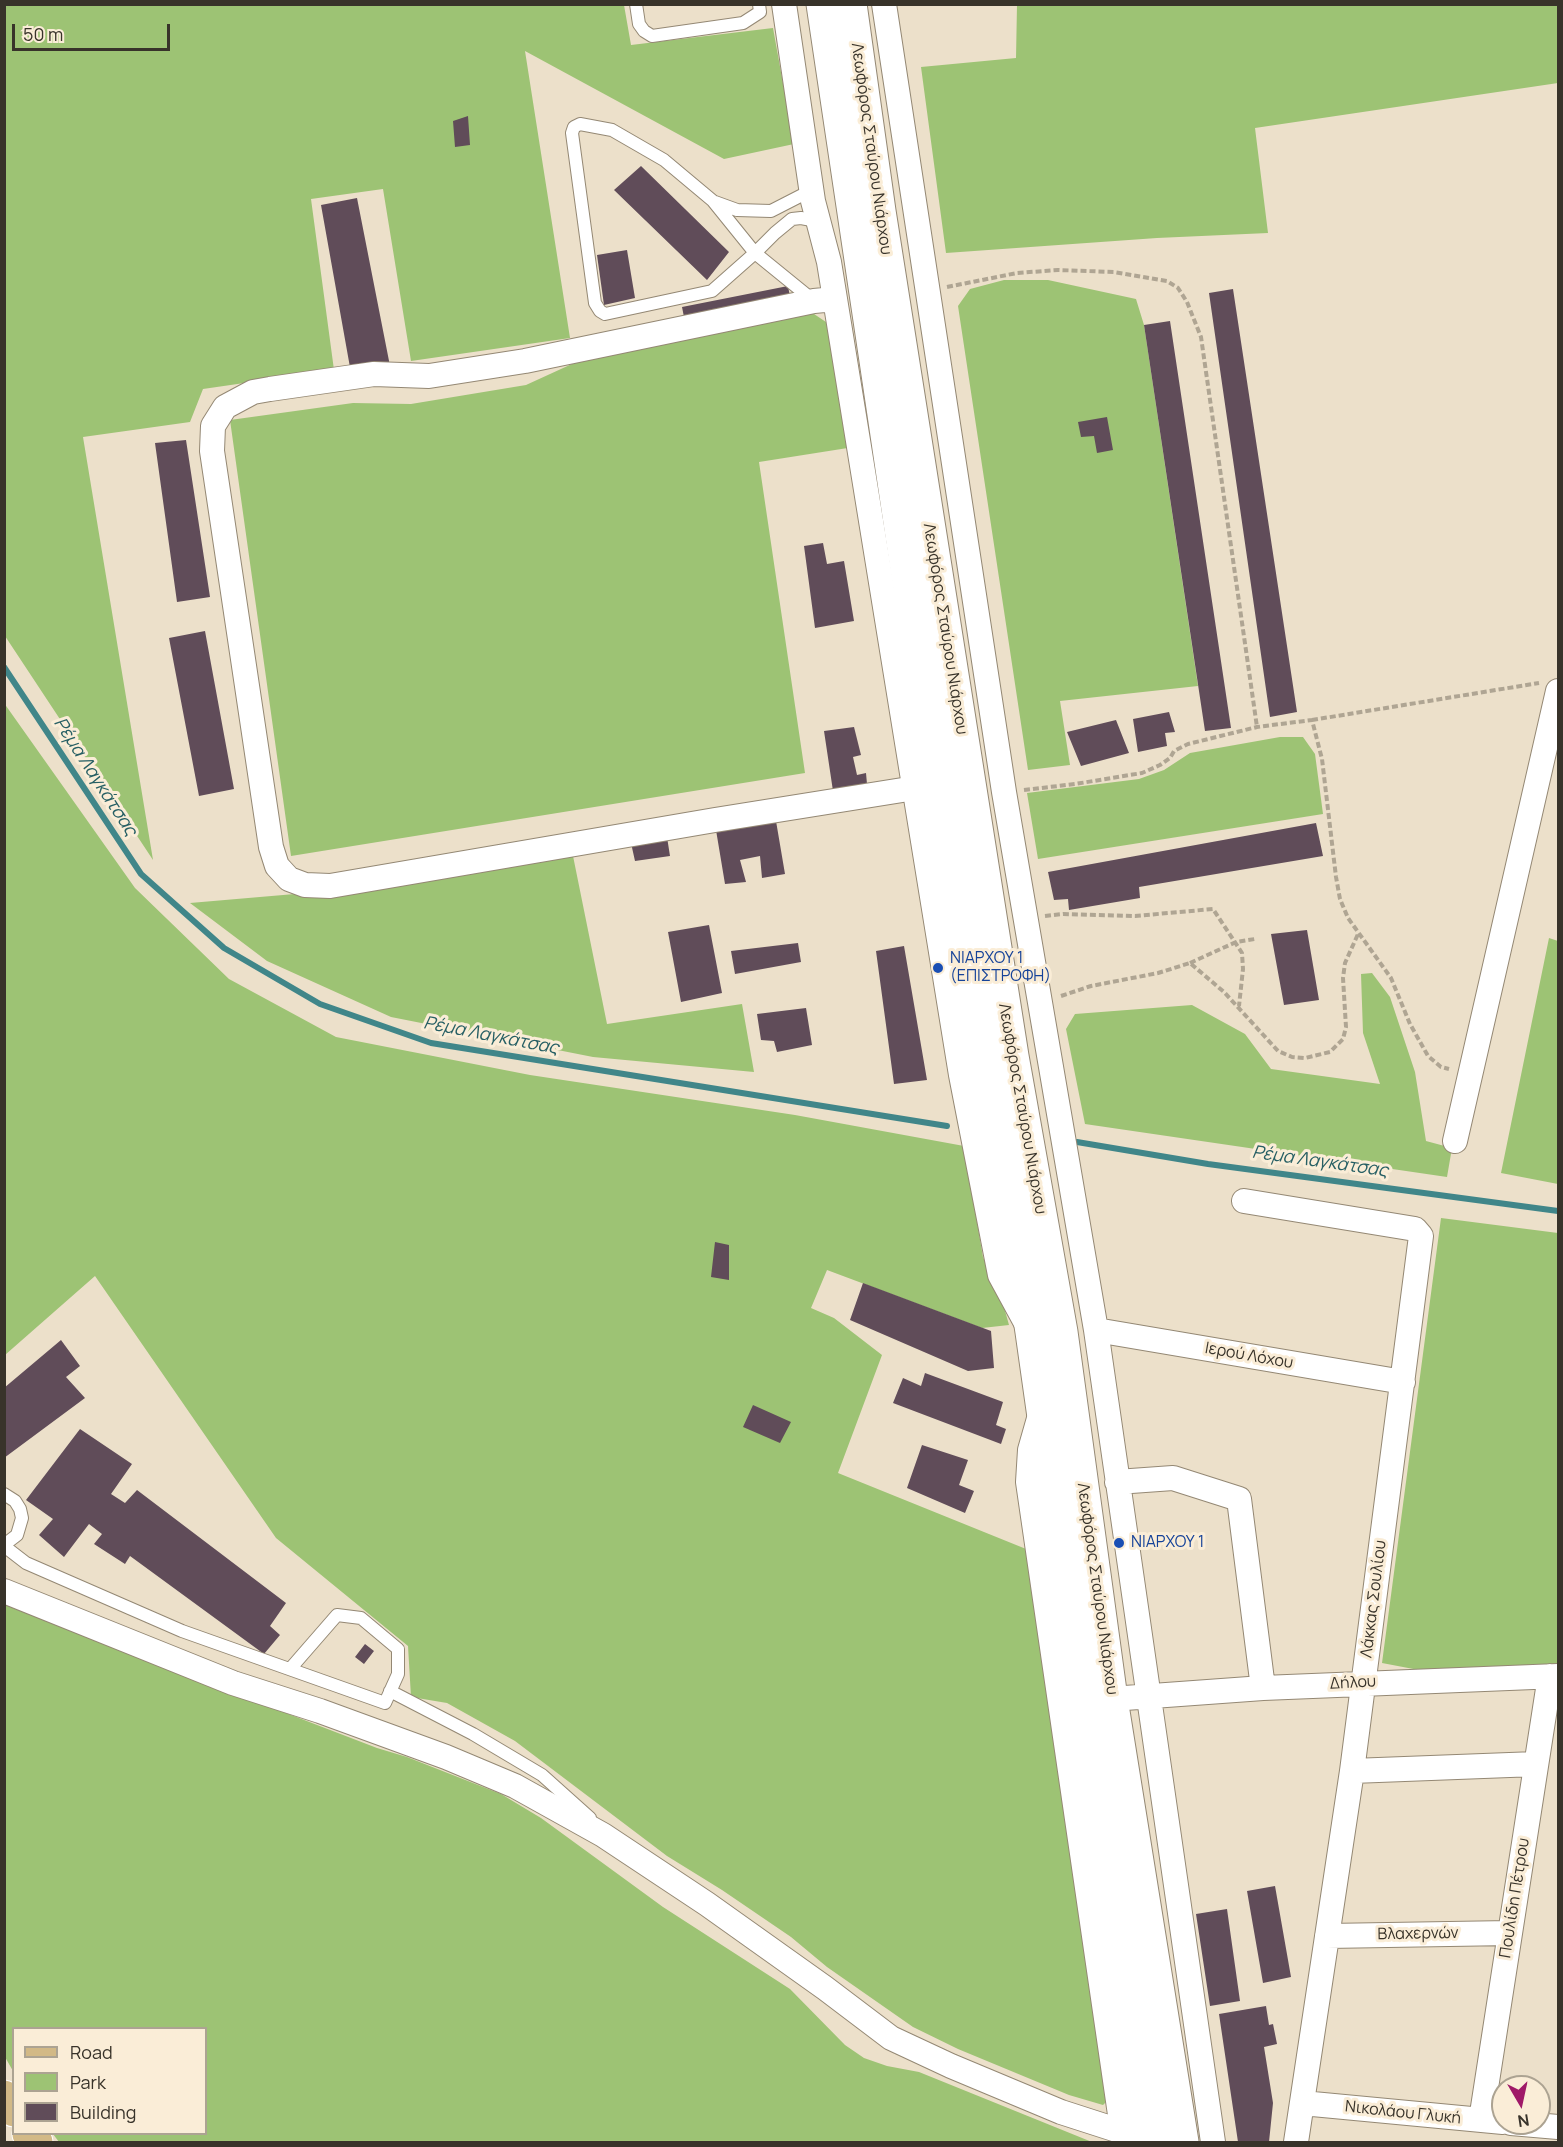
<!DOCTYPE html>
<meta charset="utf-8">
<style>
body{margin:0}
#map{position:relative;width:1563px;height:2147px;overflow:hidden;background:#ece0ca;font-family:Manrope,sans-serif}
canvas{display:block}
.frame{position:absolute;inset:0;border:6px solid #38332a;pointer-events:none}
.legend{position:absolute;left:12px;top:2027px;width:195px;height:108px;box-sizing:border-box;background:#faedd7;border:2px solid #aca392;margin:0;padding:8px 10px;list-style:none;font-size:18px;color:#38332a}
.legend li{display:flex;align-items:center;gap:12px;height:30px}
.legend b{width:30px;border:2px solid #aca392}
.north{position:absolute;left:1491px;top:2075px;width:60px;height:60px;box-sizing:border-box;background:#faedd7;border:2px solid #aca392;border-radius:50%;rotate:171deg;font-size:16px;font-weight:700;line-height:24px;text-align:center;color:#38332a}
.north::after{content:'';display:block;margin:auto;width:21px;height:27px;background:#9f1968;clip-path:polygon(50% 0,100% 100%,50% 72%,0 100%)}
.scale{position:absolute;left:12px;top:24px;width:158px;height:27px;box-sizing:border-box;border:3px solid #38332a;border-top:0;padding-left:8px;font-size:18px;line-height:21px;white-space:nowrap;color:#38332a;-webkit-text-stroke:4px #faedd7;paint-order:stroke}
</style>
<div id="map">
<canvas width="1563" height="2147"></canvas>
<div class="frame"></div>
<ul class="legend">
<li><b style="height:8px;background:#d2b986"></b>Road</li>
<li><b style="height:16px;background:#9dc374"></b>Park</li>
<li><b style="height:16px;background:#604c59"></b>Building</li>
</ul>
<div class="north">N</div>
<div class="scale">50 m</div>
</div>
<script>
const ctx = document.querySelector('canvas').getContext('2d');
ctx.lineJoin = 'round';
function paint(path, color) { ctx.fillStyle = color; ctx.fill(path, 'evenodd'); }
const poly = rows => new Path2D(rows.map(r => 'M' + r).join(''));
function stroke(path, color, width, dash) { ctx.strokeStyle = color; ctx.lineWidth = width; ctx.lineCap = dash ? 'butt' : 'round'; ctx.setLineDash(dash || []); ctx.stroke(path); }
function write(font, color, halo, rows, align = 'center') {
  ctx.font = font + ' Manrope,sans-serif'; ctx.lineWidth = 6; ctx.setLineDash([]); ctx.textBaseline = 'middle'; ctx.strokeStyle = halo; ctx.fillStyle = color; for (const [text, x, y, turn = 0] of rows) {
    ctx.save(); ctx.translate(x, y); ctx.rotate((+turn || 0) * Math.PI / 180); ctx.textAlign = isNaN(turn) ? turn : align; if (halo) ctx.strokeText(text, 0, 0); ctx.fillText(text, 0, 0); ctx.restore();
  }
}
const green = poly([
 [4,5,624,5,631,45,773,28,794,144,724,159,525,51,570,338,411,361,383,189,311,199,334,370,203,389,190,422,83,437,153,860,5,636],
 [1017,5,1558,5,1558,83,1255,128,1268,233,1157,238,946,253,921,67,1016,58],
 [1004,280,1048,280,1136,299,1144,325,1198,686,1060,701,1070,765,1028,770,958,306,970,289],
 [808,310,835,328,854,447,759,462,805,773,291,856,230,420,353,403,411,404,526,385,585,358],
 [4,703,135,888,229,979,336,1037,530,1075,795,1115,964,1146,983,1257,1002,1300,1009,1325,982,1328,827,1270,811,1308,834,1318,882,1355,838,1473,1031,1551,1109,2099,1103,2105,1069,2095,958,2049,913,2027,827,1967,791,1937,722,1890,667,1856,515,1741,447,1703,411,1697,408,1646,276,1538,95,1276,5,1355],
 [1280,737,1303,737,1315,754,1323,814,1038,859,1027,793,1139,779,1164,770,1190,753],
 [572,851,607,1024,742,1004,754,1072,593,1057,391,1017,267,961,190,903,318,892],
 [1549,938,1558,941,1558,1184,1501,1173],
 [1372,973,1390,997,1415,1072,1426,1141,1452,1148,1447,1177,1085,1124,1066,1029,1075,1014,1192,1005,1245,1034,1271,1069,1380,1084,1363,1033,1361,974],
 [1441,1218,1558,1233,1558,1668,1424,1671,1382,1663],
 [5,1605,377,1748,407,1757,501,1794,541,1818,663,1907,790,1989,845,2045,864,2058,887,2066,919,2072,1092,2142,59,2142,53,2134,206,2134,206,2028,14,2028,13,2071,5,2057]
]);
const stream = poly([
 [4,667,141,874,224,948,320,1004,431,1043,947,1126],
 [1077,1142,1208,1164,1558,1211]
]);
const building = poly([
 [468,116,470,145,455,147,453,121],
 [641,166,729,252,707,280,614,190],
 [357,198,390,366,351,373,321,205],
 [627,250,635,298,604,305,597,255],
 [788,286,791,302,685,322,682,307],
 [1233,289,1297,712,1270,717,1209,293],
 [1170,321,1231,728,1205,731,1144,325],
 [1107,417,1113,450,1097,453,1094,436,1081,437,1078,422],
 [186,440,210,597,177,602,155,443],
 [823,543,827,564,844,561,854,621,815,628,804,546],
 [205,631,234,789,199,796,169,638],
 [1169,712,1175,732,1165,733,1167,746,1138,752,1133,719],
 [1116,720,1129,753,1081,766,1067,732],
 [854,727,861,755,853,757,857,775,866,773,867,784,833,791,824,731],
 [776,821,785,874,762,878,760,856,740,860,746,882,725,884,716,830],
 [1316,823,1323,856,1139,887,1140,898,1069,910,1068,899,1054,900,1048,872],
 [667,837,670,856,635,861,631,843],
 [709,925,722,993,681,1002,668,932],
 [1307,930,1319,1000,1284,1005,1271,934],
 [798,943,801,962,735,974,731,951],
 [904,946,927,1080,894,1084,876,951],
 [806,1008,812,1045,777,1052,774,1041,761,1040,757,1014],
 [715,1242,729,1245,729,1280,711,1277],
 [863,1283,991,1331,994,1368,968,1371,850,1320],
 [61,1340,80,1366,66,1377,85,1398,4,1458,4,1388],
 [925,1373,1003,1402,996,1425,1006,1429,1001,1444,893,1403,903,1378,921,1386],
 [753,1405,791,1422,780,1443,743,1427],
 [80,1429,132,1464,111,1494,125,1503,137,1490,286,1603,270,1626,280,1635,264,1654,130,1556,125,1564,94,1544,102,1534,89,1524,64,1557,39,1535,53,1519,26,1500],
 [922,1445,968,1460,959,1485,974,1491,965,1513,907,1488],
 [365,1644,374,1651,364,1664,355,1657],
 [1275,1886,1291,1977,1263,1983,1247,1891],
 [1227,1909,1240,2001,1210,2006,1196,1914],
 [1266,2006,1269,2025,1273,2024,1277,2044,1264,2047,1273,2103,1269,2142,1238,2142,1219,2014]
]);
const path = poly([
 [947,287,1017,273,1058,270,1114,272,1167,281,1178,288,1187,302,1201,337,1257,727],
 [1312,720,1539,683],
 [1024,790,1075,784,1142,773,1160,765,1170,758,1174,751,1188,744,1257,727,1312,720,1322,759,1336,877,1340,899,1348,918,1391,978,1410,1024,1428,1056,1441,1067,1449,1069],
 [1045,916,1063,914,1135,916,1213,909,1242,953,1243,969,1239,1006],
 [1190,963,1236,942,1255,939],
 [1061,996,1091,986,1158,973,1190,963,1224,992,1278,1051,1292,1057,1305,1058,1330,1052,1343,1039,1346,1027,1343,978,1345,963,1358,934]
]);
const service = poly([
 [636,4,639,24,644,31,652,36,743,23,760,12,759,4],
 [715,202,737,210,771,211,812,190],
 [814,301,755,253,713,201,664,160,612,130,580,124,574,127,572,133,595,303,600,311,605,314,712,291,755,253,775,233,792,219,801,218,817,221],
 [4,1494,15,1501,20,1509,22,1518,17,1535,4,1545],
 [4,1546,26,1563,182,1631,385,1703,398,1674,398,1649,361,1618,337,1615,290,1669],
 [390,1691,473,1734,542,1775,590,1818]
]);
const minor = poly([
 [784,4,813,201,829,262,835,299,961,1075,1000,1275,1025,1321],
 [884,4,1004,792,1096,1330,1213,2142],
 [835,299,814,301,525,361,429,376,374,374,270,389,253,392,225,407,213,426,212,451,271,847,277,866,289,879,305,885,330,886,715,820,915,788],
 [1455,1141,1558,691],
 [1244,1201,1415,1229,1421,1236,1352,1771,1296,2142],
 [1096,1330,1403,1382],
 [1040,1415,1030,1450,1028,1482,1124,2142],
 [1117,1482,1173,1478,1239,1499,1263,1688],
 [4,1591,233,1683,320,1711,446,1757,515,1786,603,1835,707,1904,825,1988,891,2038,951,2066,1061,2112,1123,2132],
 [1111,1699,1263,1688,1558,1676],
 [1352,1771,1536,1764],
 [1327,1936,1510,1933],
 [1302,2103,1503,2122],
 [1481,2120,1550,1676],
 [1511,2123,1558,2127]
]);
const secondary = poly([
 [823,4,943,811,975,1016,1023,1272,1032,1332,1085,1707,1152,2142],
 [850,4,879,211,1012,1056,1061,1332,1111,1699,1182,2142]
]);
const primary = poly([
 [4,2097,14,2110],
 [29,2134,36,2142]
]);
const markers = [
 [938,968,6,"#1a4fb4"],
 [1119,1543,6,"#1a4fb4"]
];
const streetNames = [
 ["Λεωφόρος Σταύρου Νιάρχου",871,149,82],
 ["Λεωφόρος Σταύρου Νιάρχου",945,629,81],
 ["Λεωφόρος Σταύρου Νιάρχου",1022,1109,80],
 ["Ιερού Λόχου",1249,1356,10],
 ["Λεωφόρος Σταύρου Νιάρχου",1097,1589,82],
 ["Λάκκας Σουλίου",1374,1599,-83],
 ["Δήλου",1353,1683,-3],
 ["Πουλίδη Πέτρου",1515,1898,-81],
 ["Βλαχερνών",1418,1934,-1],
 ["Νικολάου Γλυκή",1403,2113,6]
];
const transitNames = [
 ["ΝΙΑΡΧΟΥ 1",950,959],
 ["(ΕΠΙΣΤΡΟΦΗ)",950,977],
 ["ΝΙΑΡΧΟΥ 1",1131,1543]
];
const waterNames = [
 ["Ρέμα Λαγκάτσας",95,777,57],
 ["Ρέμα Λαγκάτσας",491,1036,11],
 ["Ρέμα Λαγκάτσας",1320,1162,8]
];
paint(green, '#9dc374');
stroke(stream, '#408689', 6);
paint(building, '#604c59');
stroke(service, '#948874', 14);
stroke(minor, '#948874', 26);
stroke(secondary, '#948874', 35);
stroke(primary, '#fff', 35);
stroke(path, '#afa593', 4, [6, 3]);
stroke(service, '#fff', 12);
stroke(minor, '#fff', 24);
stroke(secondary, '#fff', 33);
stroke(primary, '#d2b986', 33);
for (const [x, y, r, color] of markers) { const dot = new Path2D(); dot.arc(x, y, r, 0, 2 * Math.PI); ctx.fillStyle = color; ctx.fill(dot); stroke(dot, '#faedd7', 2); }
write('16px', '#38332a', '#faedd7', streetNames);
write('16px', '#164399', '#faedd7', transitNames, 'left');
write('italic 18px', '#275f64', '#faedd7', waterNames);
</script>
